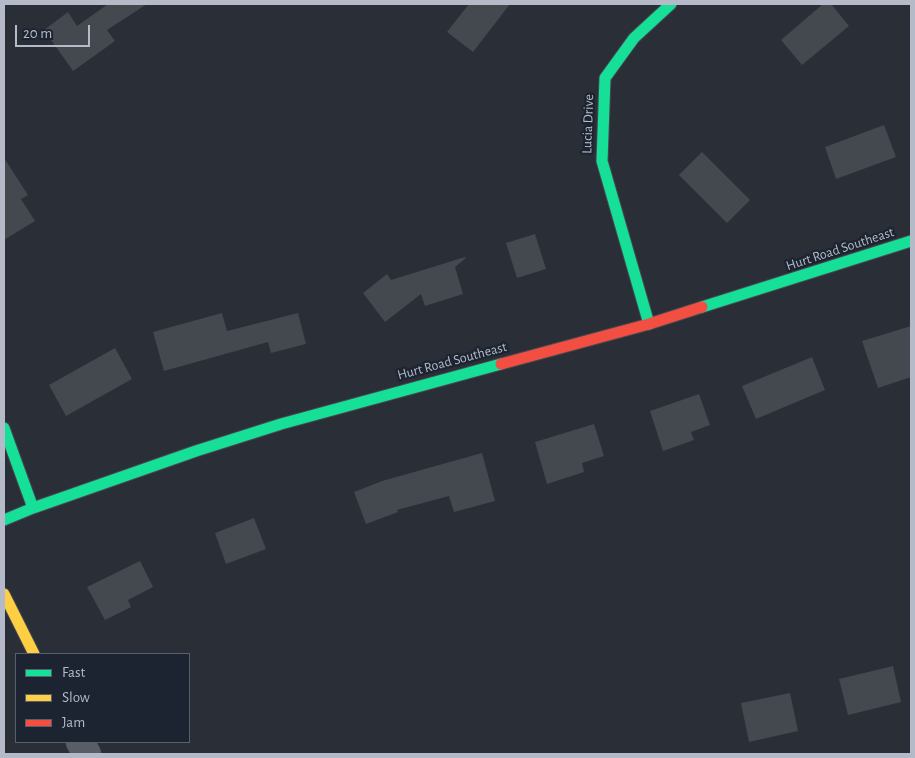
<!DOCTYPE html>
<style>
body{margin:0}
#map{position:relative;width:915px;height:758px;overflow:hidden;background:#2a2e36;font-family:"Alegreya Sans",sans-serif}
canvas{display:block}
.frame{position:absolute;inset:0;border:5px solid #b4bac7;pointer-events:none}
.legend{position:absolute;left:15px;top:653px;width:175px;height:90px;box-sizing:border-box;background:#1d2431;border:1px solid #59606d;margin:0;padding:6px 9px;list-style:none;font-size:15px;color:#b4bac7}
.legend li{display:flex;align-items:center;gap:10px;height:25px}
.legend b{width:25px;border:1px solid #59606d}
.scale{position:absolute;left:15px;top:25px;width:75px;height:22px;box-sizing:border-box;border:2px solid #b4bac7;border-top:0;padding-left:6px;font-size:15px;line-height:18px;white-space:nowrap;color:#b4bac7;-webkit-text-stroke:4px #1d2431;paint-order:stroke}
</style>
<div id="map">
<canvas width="915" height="758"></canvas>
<div class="frame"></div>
<ul class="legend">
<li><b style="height:6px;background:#16e098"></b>Fast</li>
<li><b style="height:6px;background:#ffcf43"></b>Slow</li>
<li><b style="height:6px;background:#f24e42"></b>Jam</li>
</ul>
<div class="scale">20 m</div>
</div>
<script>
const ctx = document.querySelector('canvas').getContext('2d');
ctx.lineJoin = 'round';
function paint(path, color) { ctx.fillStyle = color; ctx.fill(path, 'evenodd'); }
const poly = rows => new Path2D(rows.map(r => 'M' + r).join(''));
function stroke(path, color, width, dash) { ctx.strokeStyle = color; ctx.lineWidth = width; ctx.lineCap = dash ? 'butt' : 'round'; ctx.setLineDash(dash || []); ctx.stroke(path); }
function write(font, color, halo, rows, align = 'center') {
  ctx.font = font + ' "Alegreya Sans",sans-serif'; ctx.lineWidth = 4.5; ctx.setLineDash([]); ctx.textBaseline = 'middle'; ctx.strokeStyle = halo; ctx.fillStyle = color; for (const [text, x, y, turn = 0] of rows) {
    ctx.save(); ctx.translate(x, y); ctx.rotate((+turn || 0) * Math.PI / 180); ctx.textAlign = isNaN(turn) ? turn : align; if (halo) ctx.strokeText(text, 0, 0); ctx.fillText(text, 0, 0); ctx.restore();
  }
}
const building = poly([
 [108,4,147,4,107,30,115,41,73,71,44,30,68,12,77,26],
 [469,4,510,4,473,52,447,32],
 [823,4,831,4,849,26,802,65,781,40],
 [884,125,896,157,836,179,825,147],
 [702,152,750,200,727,223,679,175],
 [4,158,28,195,21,199,35,221,4,240],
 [535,234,546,269,517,278,506,243],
 [465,257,466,258,455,267,463,294,425,306,421,294,385,322,363,293,387,274,391,280],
 [222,313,227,331,298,313,306,344,271,353,268,342,164,371,153,332],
 [911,326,911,377,878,388,862,341],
 [115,348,132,379,66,416,49,385],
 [812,357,825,390,756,419,742,386],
 [699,394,710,425,691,432,694,440,663,451,650,411],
 [594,424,604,456,582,463,584,472,547,484,535,442],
 [482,453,495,501,454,512,449,496,397,510,398,512,366,524,354,492,382,481],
 [254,518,266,549,226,564,215,533],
 [140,561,153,587,128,600,131,607,105,620,87,587],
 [893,666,901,702,848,715,839,679],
 [790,693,798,731,749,742,741,703]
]);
const street = poly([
 [80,742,87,754]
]);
const fast = poly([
 [702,307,911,241],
 [649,324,602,161,605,78,634,38,671,4],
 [4,428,33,508],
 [4,520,33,508,196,451,281,424,501,364]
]);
const slow = poly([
 [4,594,34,654]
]);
const jam = poly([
 [501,364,649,324,702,307]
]);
const streetNames = [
 ["Lucia Drive",588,124,-88],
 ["Hurt Road Southeast",840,249,-18],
 ["Hurt Road Southeast",452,361,-15]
];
paint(building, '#44484f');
stroke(street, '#464950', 29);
stroke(fast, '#464950', 13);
stroke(slow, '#464950', 13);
stroke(jam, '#464950', 13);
stroke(street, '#595d65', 28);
stroke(fast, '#16e098', 11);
stroke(slow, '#ffcf43', 11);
stroke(jam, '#f24e42', 11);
write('14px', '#b4bac7', '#1d2431', streetNames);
</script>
